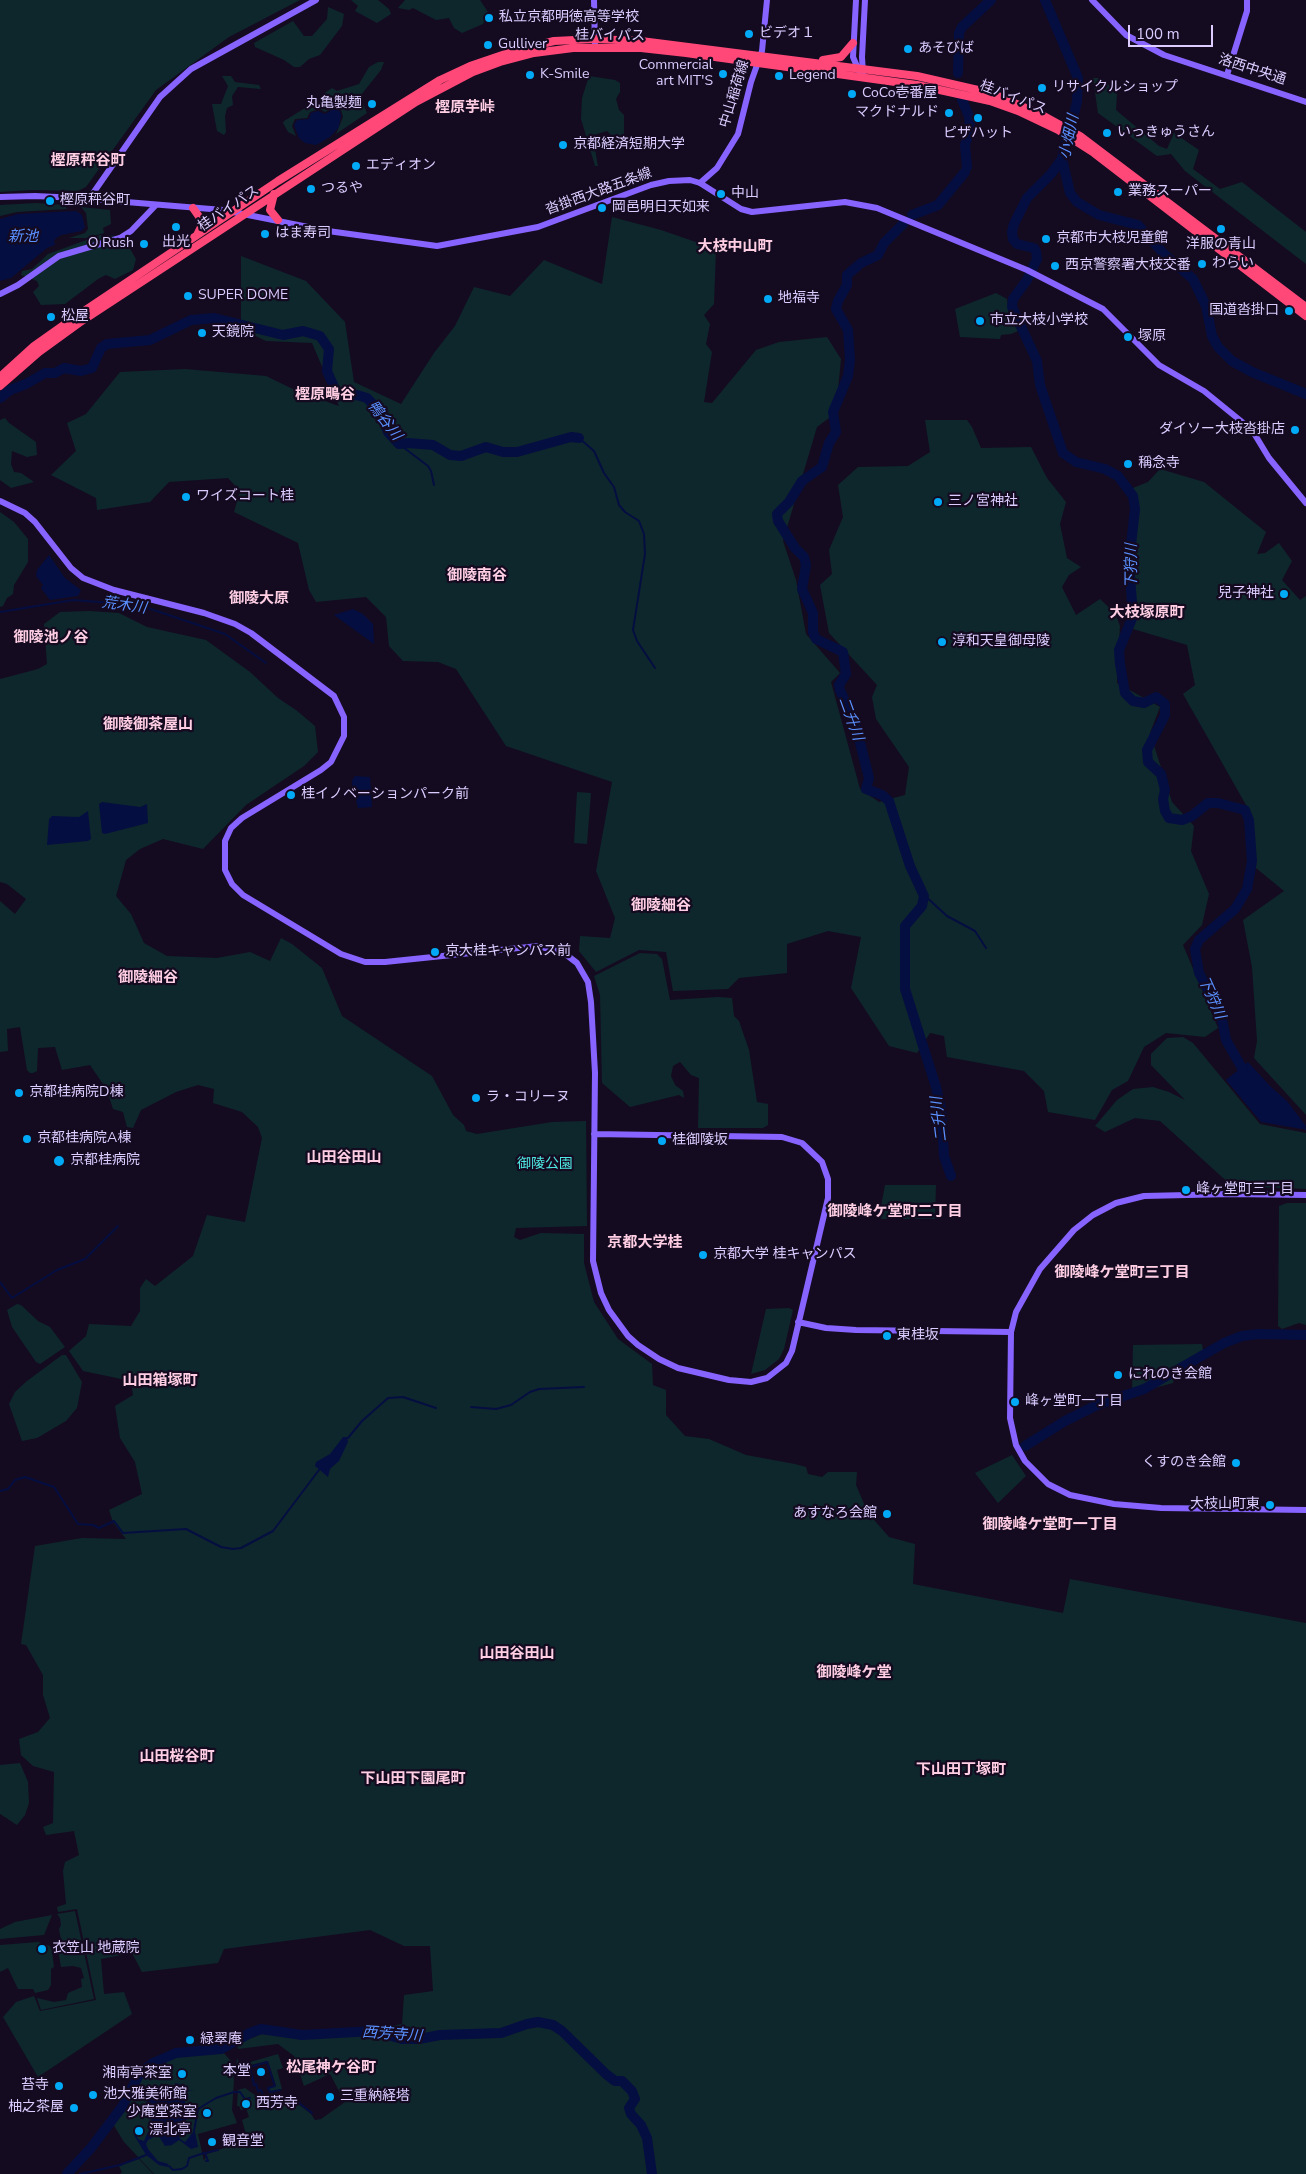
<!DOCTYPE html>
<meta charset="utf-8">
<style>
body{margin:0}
#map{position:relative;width:1306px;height:2174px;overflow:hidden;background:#140b21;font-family:"Nunito Sans",sans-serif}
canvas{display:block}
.scale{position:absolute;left:1128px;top:25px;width:85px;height:22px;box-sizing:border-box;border:2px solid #dcccff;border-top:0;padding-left:6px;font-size:15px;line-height:18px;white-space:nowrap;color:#dcccff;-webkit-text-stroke:4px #140b21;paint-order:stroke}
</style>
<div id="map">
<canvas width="1306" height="2174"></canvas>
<div class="scale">100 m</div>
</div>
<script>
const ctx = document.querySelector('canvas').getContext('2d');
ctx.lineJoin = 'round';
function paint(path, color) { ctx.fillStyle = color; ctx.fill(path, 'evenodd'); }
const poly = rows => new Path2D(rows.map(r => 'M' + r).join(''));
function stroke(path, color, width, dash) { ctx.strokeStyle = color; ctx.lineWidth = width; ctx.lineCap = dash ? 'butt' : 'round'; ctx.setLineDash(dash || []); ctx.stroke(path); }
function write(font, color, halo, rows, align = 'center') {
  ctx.font = font + ' "Nunito Sans","Noto Sans JP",sans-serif'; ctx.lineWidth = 4.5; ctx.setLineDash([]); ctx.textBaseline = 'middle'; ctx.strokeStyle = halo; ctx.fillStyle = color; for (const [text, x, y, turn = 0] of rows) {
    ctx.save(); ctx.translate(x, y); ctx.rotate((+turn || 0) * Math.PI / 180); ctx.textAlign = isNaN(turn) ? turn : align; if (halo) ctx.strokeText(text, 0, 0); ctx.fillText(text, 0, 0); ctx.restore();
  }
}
const green = poly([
 [0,0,300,0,229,37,156,90,86,187,78,191,32,190,0,192],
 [351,0,378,0,389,9,391,14,377,23,355,11,358,6],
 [405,0,480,0,488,12,483,24,462,33,454,28,449,18,436,20,413,8,409,10,398,8],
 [328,7,344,14,342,26,320,55,309,59,300,67,294,67,284,60,255,47,254,43,293,21,304,36,312,36,327,19],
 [378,62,384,62,381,70,361,95,323,101,322,95,332,88,337,91,359,84,369,67],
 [222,76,231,76,235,82,259,85,261,89,238,87,232,96,233,105,227,108,225,116,226,132,224,135,217,131,212,104,221,104,228,86],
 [589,76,615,80,620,83,620,92,616,99,619,110,624,115,624,137,613,137,607,131,594,135,593,138,598,166,595,166,581,119,582,98],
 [1093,78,1102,78,1117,93,1116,110,1159,146,1167,149,1174,133,1199,150,1193,169,1220,189,1242,182,1306,232,1306,264,1185,171,1171,154,1157,156,1098,113],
 [360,97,367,113,336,134,343,117,340,106,330,105,329,110,325,112,320,109,310,112,307,118,295,119,292,126,296,136,288,132,283,123,284,121,305,108,315,107,324,102],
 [36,203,64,205,67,209,17,212,0,216,0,205],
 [81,207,110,210,111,224,103,228,104,233,86,238,69,238,85,233,88,229,86,213],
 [612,217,661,230,716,249,714,304,704,315,710,324,706,344,712,352,704,402,712,403,756,350,779,342,827,337,841,359,838,390,829,418,817,427,783,541,796,580,806,634,840,673,831,682,860,789,879,802,905,795,909,767,876,719,872,697,877,685,829,633,820,585,832,574,829,550,843,517,838,485,858,467,908,466,930,452,925,420,967,420,972,427,981,448,1031,447,1047,478,1066,502,1060,524,1067,558,1081,567,1069,575,1062,587,1076,615,1100,599,1115,613,1120,626,1117,683,1160,707,1150,733,1172,802,1194,826,1191,851,1209,894,1202,925,1183,945,1218,1028,1205,1037,1166,1033,1144,1047,1128,1081,1112,1090,1095,1120,1048,1112,1044,1091,1024,1071,947,1057,944,1036,930,1033,917,1053,889,1046,851,988,861,937,828,931,787,944,787,973,739,978,728,989,673,991,666,952,639,950,596,972,579,951,580,936,610,938,615,918,596,871,612,782,506,746,456,669,438,662,403,661,389,646,386,617,366,597,316,602,309,590,298,543,234,512,240,491,228,478,169,482,150,502,97,510,96,498,51,475,76,451,67,423,86,414,120,372,185,369,266,376,299,392,339,406,312,343,266,341,241,329,241,256,306,281,345,322,354,382,401,404,434,353,455,326,474,287,510,296,544,260,602,284],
 [100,235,117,236,126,242,136,259,133,270,115,279,106,275,98,279,65,304,41,305,33,292,39,286,37,281,21,275,22,271,32,269,48,254],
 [996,293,1007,299,1010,319,1018,331,1011,334,1001,335,1000,339,960,337,955,309],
 [5,418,9,423,36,442,37,455,27,457,12,451,11,464,14,472,21,473,34,482,11,488,0,480,0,420],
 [1160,469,1204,482,1266,532,1257,554,1265,553,1279,543,1292,561,1282,580,1300,600,1306,596,1306,1115,1254,1058,1257,1041,1252,967,1243,920,1284,891,1256,868,1250,812,1183,694,1195,685,1187,645,1133,629,1133,488,1148,482],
 [0,512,14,522,28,539,28,562,14,585,13,594,7,598,3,606,0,607],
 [90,611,119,613,147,627,206,640,250,672,278,698,296,710,315,726,318,752,304,766,246,805,203,849,163,839,140,849,126,860,116,896,131,914,144,943,167,956,217,958,250,952,270,961,281,938,292,944,322,968,342,1016,432,1076,453,1115,464,1125,466,1131,477,1134,552,1122,586,1121,587,1226,516,1228,514,1237,520,1240,541,1233,584,1234,584,1263,594,1302,618,1339,652,1364,653,1385,666,1390,666,1415,685,1436,709,1439,746,1455,795,1464,806,1467,808,1474,822,1477,828,1472,857,1472,856,1485,868,1513,889,1537,915,1544,913,1584,1063,1613,1070,1579,1306,1623,1306,2174,154,2174,124,2142,113,2124,141,2075,173,2057,223,2052,231,2061,234,2080,232,2110,237,2123,198,2134,204,2161,207,2154,224,2148,223,2144,247,2138,242,2120,249,2117,246,2108,241,2110,239,2106,237,2106,238,2090,245,2088,255,2095,257,2108,261,2110,285,2101,287,2105,298,2104,311,2114,315,2120,321,2119,345,2102,330,2074,304,2086,294,2056,278,2044,238,2049,237,2044,262,2034,319,2036,354,2033,402,2024,404,1995,433,1991,430,1946,404,1946,370,1930,224,1949,218,1963,142,1972,132,1953,101,1959,104,1994,124,1992,132,2014,38,2077,3,2017,16,2002,34,1996,40,2011,96,2000,77,1909,58,1912,57,1907,66,1904,63,1871,65,1862,79,1855,74,1831,46,1835,43,1827,53,1823,54,1772,33,1766,21,1755,19,1739,38,1732,50,1718,43,1695,43,1675,26,1645,21,1644,35,1546,82,1538,126,1539,113,1522,109,1510,142,1494,135,1462,120,1438,115,1406,133,1395,131,1381,83,1371,69,1351,86,1336,89,1324,131,1326,140,1311,140,1288,146,1279,155,1286,193,1256,207,1215,245,1222,262,1138,258,1127,242,1112,213,1103,214,1089,198,1085,176,1092,141,1110,133,1128,127,1127,123,1112,113,1109,107,1090,90,1065,62,1070,55,1047,38,1048,37,1071,33,1073,30,1073,27,1070,20,1027,7,1029,8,1051,0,1052,0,901,15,914,26,899,7,884,0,882,0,679,38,669,47,664,44,624,60,612],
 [577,792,591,793,587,844,574,843],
 [640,953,657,954,662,959,670,1000,718,997,732,998,734,1016,739,1021,749,1050,757,1102,768,1104,768,1125,763,1128,698,1128,699,1078,691,1075,680,1062,673,1066,671,1076,675,1085,683,1091,684,1098,679,1095,630,1107,602,1083,600,995,594,976],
 [1183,1037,1193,1043,1260,1124,1306,1133,1306,1189,1232,1186,1160,1121,1135,1118,1105,1132,1095,1126,1117,1100,1133,1089,1153,1087,1169,1092,1185,1100,1151,1065,1151,1054,1167,1038],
 [885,1185,936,1185,935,1219,882,1219,879,1217],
 [1287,1203,1306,1203,1306,1325,1299,1323,1282,1329,1278,1326,1279,1206],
 [17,1304,21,1305,38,1321,50,1327,65,1347,40,1364,36,1362,12,1327,7,1310],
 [789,1308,793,1310,784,1349,779,1359,765,1370,751,1374,766,1309],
 [1202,1344,1204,1356,1175,1375,1173,1383,1132,1394,1133,1345],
 [62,1355,66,1355,82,1382,77,1408,66,1421,37,1438,22,1441,9,1404,15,1392,27,1381],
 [1012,1455,1026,1476,998,1503,975,1473],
 [20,1763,28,1782,29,1803,25,1815,17,1825,0,1814,0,1765],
 [75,1911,94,1999,41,2010,37,1998,54,2002,66,2000,68,1993,82,1987,81,1979,84,1978,81,1968,73,1966,61,1967,58,1950,66,1946,65,1942,61,1940,59,1929,61,1925,60,1918,57,1914],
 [52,1915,44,1935,0,1939,0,1929,15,1922],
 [38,1942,50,1946,52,1951,54,1967,51,1969,51,1985,48,1990,35,1993,33,1989,18,1989,8,1968,0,1972,0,1945],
 [278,2054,283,2068,277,2070,282,2089,270,2093,269,2088,276,2086,268,2061,246,2066,244,2069,236,2068,237,2058,240,2065],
 [139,2159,153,2174,120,2174,122,2172,119,2166]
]);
const water = poly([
 [331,107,338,107,341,115,339,127,330,137,316,145,305,143,299,138,294,125,297,120,309,119,311,113,318,111,325,114,330,111],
 [76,211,82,215,85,227,82,231,61,235,54,240,55,245,47,248,11,278,0,281,0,219,18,214],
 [49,555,65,578,81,590,78,596,50,600,41,588,43,585,36,576,37,570],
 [353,609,363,614,373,624,374,644,334,615],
 [355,776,370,777,372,807,358,808,356,800,353,798,352,781],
 [102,802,140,807,147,804,148,823,105,834,102,833,99,804],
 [88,811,91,839,88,841,47,845,49,819,52,816,79,817],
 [1248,1062,1270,1086,1287,1101,1306,1126,1302,1129,1261,1122,1226,1080],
 [343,1437,347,1437,348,1442,339,1461,330,1469,328,1477,315,1466,316,1462,330,1454],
 [175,2083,180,2084,184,2091,195,2090,184,2092,187,2120,179,2122,176,2126,180,2139,185,2142,194,2131,195,2132,198,2147,191,2149,179,2140,172,2145,165,2146,158,2135,148,2140,146,2144,148,2149,158,2161,168,2164,168,2167,159,2165,146,2155,134,2135,134,2127,138,2139,144,2141,152,2123,151,2117,140,2117,146,2103,153,2093,161,2091,163,2094,177,2089]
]);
const stream = poly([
 [579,438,594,451,604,473,614,487,619,505,625,512,639,521,644,534,645,554,633,630,637,641,655,668],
 [399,444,428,466,431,471,434,485],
 [0,612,73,600,139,605,225,634,266,663],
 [923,894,947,916,975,931,986,948],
 [1304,1128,1306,1129],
 [0,1282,12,1298,57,1270,85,1259,118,1226],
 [471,1407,496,1409,511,1405,530,1392,539,1389,584,1387],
 [348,1438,362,1421,388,1398,403,1397,436,1408],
 [0,1491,8,1489,15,1480,25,1477,54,1487,78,1524,93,1525,99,1528,114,1521,123,1533,186,1529,221,1547,233,1549,241,1548,273,1531,319,1470],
 [276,2103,276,2105,265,2109,264,2106,259,2108,256,2099,263,2095,261,2090,258,2091,256,2084,254,2085,250,2067,267,2062,275,2086,268,2088,270,2092,280,2090],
 [289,2103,299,2103,312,2113],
 [187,2108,198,2109,216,2098,234,2092,240,2092,245,2099,250,2098],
 [194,2131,198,2109],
 [205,2153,218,2150],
 [205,2153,208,2161,206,2161],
 [169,2166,173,2170,182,2169,187,2166,189,2158,204,2153],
 [80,2174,120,2165,146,2155]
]);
const river = poly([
 [1045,0,1078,78,1077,102,1062,159,1070,193,1077,202,1099,215,1138,225,1164,254,1193,279,1206,306,1212,336,1218,347,1232,361,1252,372,1306,394],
 [958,73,959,33,962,27,991,0],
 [962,100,969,116,970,129,965,145,967,167],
 [1062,159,1051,174,1027,198,1014,224,1012,232,1013,239,1017,244,1034,248,1036,251,1037,259,1027,280,1013,299,1012,307,1037,361,1040,385,1063,453,1076,462,1105,469,1118,476,1133,496,1135,509,1129,563,1133,616,1119,650,1120,664,1125,693,1133,701,1144,703,1156,697,1165,704,1165,715,1147,750,1148,762,1161,774,1165,790,1163,799,1165,811,1169,818,1182,820,1192,816,1208,803,1218,803,1245,810,1249,820,1252,861,1247,889,1235,909,1199,940,1195,949,1199,973,1221,1014,1226,1040,1242,1068],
 [912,215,938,205,965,172],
 [903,224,884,243,878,255,861,263,847,275,847,285,838,301,836,309,848,330,850,359,848,376,833,412,836,432,829,443,822,467,802,481,789,502,777,514,778,521,795,548,804,557,806,565,802,589,813,613,813,632,816,639,843,652,846,674,839,685,840,690,856,727,869,778,866,789,882,795,889,801,910,866,924,896,922,906,905,926,905,989,936,1087,941,1109,944,1156,951,1176],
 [0,398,10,390,26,384,45,373,55,373,64,368,81,371,92,368,101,348,107,344,150,340,191,320,214,318,283,335,303,331,320,336,329,349,327,371,338,396,357,395,367,398,380,412,388,432,399,444,408,443,433,445,450,455,461,456,486,447,503,452,517,452,571,437,579,438],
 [1025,1446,1065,1421,1097,1405,1144,1389,1224,1343,1242,1336,1259,1334,1306,1335],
 [67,2174,91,2148,122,2107,140,2073,153,2063,176,2053,221,2049,250,2033,261,2029,302,2035,374,2031,402,2039,419,2039,440,2035,501,2033,527,2024,538,2022,553,2025,562,2031,606,2074,615,2081,622,2081,632,2091,635,2099,629,2108,631,2114,641,2125,647,2138,652,2174]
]);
const secondary = poly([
 [594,0,595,47],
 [856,0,853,57,859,71],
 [1092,0,1126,35,1164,55,1306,102],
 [863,74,862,57,865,0],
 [1227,75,1247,11,1247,0],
 [700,183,717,168,738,134,751,82,762,51,767,0],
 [0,197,35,196,78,198,223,210,328,231,437,246,538,227,651,185,669,181,690,180,700,183,741,209,752,212,845,202,877,208,1027,270,1103,309,1159,365,1204,391,1252,430,1269,458,1306,503],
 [89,199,160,97,191,69,316,0],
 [0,294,18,285,59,256,120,238,131,231,156,205],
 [0,501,25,513,35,522,71,568,83,578,114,590,204,613,235,624,251,633,334,696,344,717,344,736,331,762,321,770,242,818,231,828,225,841,225,870,232,884,243,895,341,954,365,962,385,962,538,946,564,953,577,963,588,982,591,1002,595,1073,593,1261,601,1293,609,1310,628,1336,638,1345,659,1359,678,1368,729,1380,751,1382,767,1378,786,1363,792,1351,828,1198,828,1179,822,1162,802,1143,782,1137,594,1134],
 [1306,1195,1231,1194,1144,1196,1116,1203,1093,1215,1074,1230,1040,1269,1016,1312,1011,1332,1010,1418,1016,1445,1025,1461,1048,1484,1070,1495,1114,1504,1161,1508,1306,1510],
 [798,1322,826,1328,856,1330,1011,1332]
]);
const highway = poly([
 [823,60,841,57,853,43],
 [274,194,270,210,278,220],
 [193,208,200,218,201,227,197,235],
 [0,377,34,346,75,317,278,181,440,80,470,66,517,50,554,41,595,39,641,41,917,76,991,93,1042,115,1080,136,1306,307],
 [0,386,39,352,79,323,416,102,473,72,500,62,534,53,573,48,641,48,686,53,917,85,990,101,1018,111,1058,130,1094,153,1306,316]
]);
const markers = [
 [489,18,5,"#00aaf7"],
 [749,34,5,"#00aaf7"],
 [488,45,5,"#00aaf7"],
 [908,49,5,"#00aaf7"],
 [723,74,5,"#00aaf7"],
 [530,75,5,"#00aaf7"],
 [779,76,5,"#00aaf7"],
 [1042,88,5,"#00aaf7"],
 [852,94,5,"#00aaf7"],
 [372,104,5,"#00aaf7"],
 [949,113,5,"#00aaf7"],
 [978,118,5,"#00aaf7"],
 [1107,133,5,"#00aaf7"],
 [563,145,5,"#00aaf7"],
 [356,166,5,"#00aaf7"],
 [311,189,5,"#00aaf7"],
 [1118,192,5,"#00aaf7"],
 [721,194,5,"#00aaf7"],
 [50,201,5,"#00aaf7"],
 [602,208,5,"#00aaf7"],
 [176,227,5,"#00aaf7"],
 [1221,229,5,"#00aaf7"],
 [265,234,5,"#00aaf7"],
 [1046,239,5,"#00aaf7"],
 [144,244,5,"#00aaf7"],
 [1202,264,5,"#00aaf7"],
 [1055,266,5,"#00aaf7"],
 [188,296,5,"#00aaf7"],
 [768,299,5,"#00aaf7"],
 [1289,311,5,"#00aaf7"],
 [51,317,5,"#00aaf7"],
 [980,321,5,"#00aaf7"],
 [202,333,5,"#00aaf7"],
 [1128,337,5,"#00aaf7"],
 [1295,430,5,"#00aaf7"],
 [1128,464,5,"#00aaf7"],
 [186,497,5,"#00aaf7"],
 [938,502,5,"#00aaf7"],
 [1284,594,5,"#00aaf7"],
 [942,642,5,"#00aaf7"],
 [291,795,5,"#00aaf7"],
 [435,952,5,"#00aaf7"],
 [19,1093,5,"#00aaf7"],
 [476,1098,5,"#00aaf7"],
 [27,1139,5,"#00aaf7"],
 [662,1141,5,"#00aaf7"],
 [59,1161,6,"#00aaf7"],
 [1186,1190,5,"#00aaf7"],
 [703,1255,5,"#00aaf7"],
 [887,1336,5,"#00aaf7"],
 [1118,1375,5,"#00aaf7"],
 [1015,1402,5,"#00aaf7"],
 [1236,1463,5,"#00aaf7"],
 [1270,1505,5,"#00aaf7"],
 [887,1514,5,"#00aaf7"],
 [42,1949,5,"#00aaf7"],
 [190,2040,5,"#00aaf7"],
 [261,2072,5,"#00aaf7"],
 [182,2074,5,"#00aaf7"],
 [59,2086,5,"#00aaf7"],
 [93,2095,5,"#00aaf7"],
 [330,2097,5,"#00aaf7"],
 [246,2104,5,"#00aaf7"],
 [74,2108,5,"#00aaf7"],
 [207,2113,5,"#00aaf7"],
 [139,2131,5,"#00aaf7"],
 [212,2142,5,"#00aaf7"]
];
const poiNames = [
 ["私立京都明徳高等学校",499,18],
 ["ビデオ１",759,34],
 ["Gulliver",498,45],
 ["あそびば",918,49],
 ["Commercial",713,66,"right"],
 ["art MIT'S",713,82,"right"],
 ["K-Smile",540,75],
 ["Legend",789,76],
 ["リサイクルショップ",1052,88],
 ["CoCo壱番屋",862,94],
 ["丸亀製麺",362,104,"right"],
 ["マクドナルド",939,113,"right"],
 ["いっきゅうさん",1117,133],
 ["ピザハット",978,134,"center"],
 ["京都経済短期大学",573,145],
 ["エディオン",366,166],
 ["つるや",321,189],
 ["業務スーパー",1128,192],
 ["中山",731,194],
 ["樫原秤谷町",60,201],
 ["岡邑明日天如来",612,208],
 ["はま寿司",275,234],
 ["京都市大枝児童館",1056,239],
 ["出光",176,243,"center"],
 ["O Rush",134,244,"right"],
 ["洋服の青山",1221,245,"center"],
 ["わらい",1212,264],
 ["西京警察署大枝交番",1065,266],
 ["SUPER DOME",198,296],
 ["地福寺",778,299],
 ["国道沓掛口",1279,311,"right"],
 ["松屋",61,317],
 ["市立大枝小学校",990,321],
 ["天鏡院",212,333],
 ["塚原",1138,337],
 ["ダイソー大枝沓掛店",1285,430,"right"],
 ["稱念寺",1138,464],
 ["ワイズコート桂",196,497],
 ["三ノ宮神社",948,502],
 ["兒子神社",1274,594,"right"],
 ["淳和天皇御母陵",952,642],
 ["桂イノベーションパーク前",301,795],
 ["京大桂キャンパス前",445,952],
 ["京都桂病院D棟",29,1093],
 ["ラ・コリーヌ",486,1098],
 ["京都桂病院A棟",37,1139],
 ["桂御陵坂",672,1141],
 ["京都桂病院",70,1161],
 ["峰ヶ堂町三丁目",1196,1190],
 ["京都大学 桂キャンパス",713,1255],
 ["東桂坂",897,1336],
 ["にれのき会館",1128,1375],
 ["峰ヶ堂町一丁目",1025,1402],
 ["くすのき会館",1226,1463,"right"],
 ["大枝山町東",1260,1505,"right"],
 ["あすなろ会館",877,1514,"right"],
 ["衣笠山 地蔵院",52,1949],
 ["緑翠庵",200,2040],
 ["本堂",251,2072,"right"],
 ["湘南亭茶室",172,2074,"right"],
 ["苔寺",49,2086,"right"],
 ["池大雅美術館",103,2095],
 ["三重納経塔",340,2097],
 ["西芳寺",256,2104],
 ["柚之茶屋",64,2108,"right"],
 ["少庵堂茶室",197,2113,"right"],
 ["漂北亭",149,2131],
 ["観音堂",222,2142]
];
const streetNames = [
 ["桂バイパス",610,36,1],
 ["洛西中央通",1252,70,18],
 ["中山稲荷線",735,94,-73],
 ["桂バイパス",1013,98,21],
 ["沓掛西大路五条線",599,192,-20],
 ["桂バイパス",229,209,-34]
];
const parkNames = [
 ["御陵公園",545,1165]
];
const neighbourhoodNames = [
 ["樫原芋峠",465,108],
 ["樫原秤谷町",88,161],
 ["大枝中山町",735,247],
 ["樫原鴫谷",325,395],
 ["御陵南谷",477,576],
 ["御陵大原",259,599],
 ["大枝塚原町",1147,613],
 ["御陵池ノ谷",51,638],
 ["御陵御茶屋山",148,725],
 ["御陵細谷",661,906],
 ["御陵細谷",148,978],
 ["山田谷田山",344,1158],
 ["御陵峰ケ堂町二丁目",895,1212],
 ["京都大学桂",645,1243],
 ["御陵峰ケ堂町三丁目",1122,1273],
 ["山田箱塚町",160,1381],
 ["御陵峰ケ堂町一丁目",1050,1525],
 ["山田谷田山",517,1654],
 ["御陵峰ケ堂",854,1673],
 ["山田桜谷町",177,1757],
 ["下山田丁塚町",961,1770],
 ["下山田下園尾町",413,1779],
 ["松尾神ケ谷町",331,2068]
];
const waterNames = [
 ["小畑川",1070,137,-78],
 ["新池",23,237],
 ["鴨谷川",384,421,52],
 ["下狩川",1132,566,-90],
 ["荒木川",124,606,8],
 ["二升川",850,719,70],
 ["下狩川",1211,998,66],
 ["二升川",940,1119,-97],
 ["西芳寺川",392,2035,4]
];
paint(green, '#0e272c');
paint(water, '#050e41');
stroke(stream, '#050e41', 2);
stroke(river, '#050e41', 10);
stroke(secondary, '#8763ff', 6);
stroke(highway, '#ff4778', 8);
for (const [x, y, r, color] of markers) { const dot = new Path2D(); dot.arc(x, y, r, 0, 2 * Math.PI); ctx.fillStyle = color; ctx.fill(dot); stroke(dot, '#140b21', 2); }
write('14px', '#dcccff', '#140b21', poiNames, 'left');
write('14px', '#dcccff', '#140b21', streetNames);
write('14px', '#4ee8e2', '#140b21', parkNames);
write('bold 15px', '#ffcee3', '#140b21', neighbourhoodNames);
write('italic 15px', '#5a90ff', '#140b21', waterNames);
</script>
